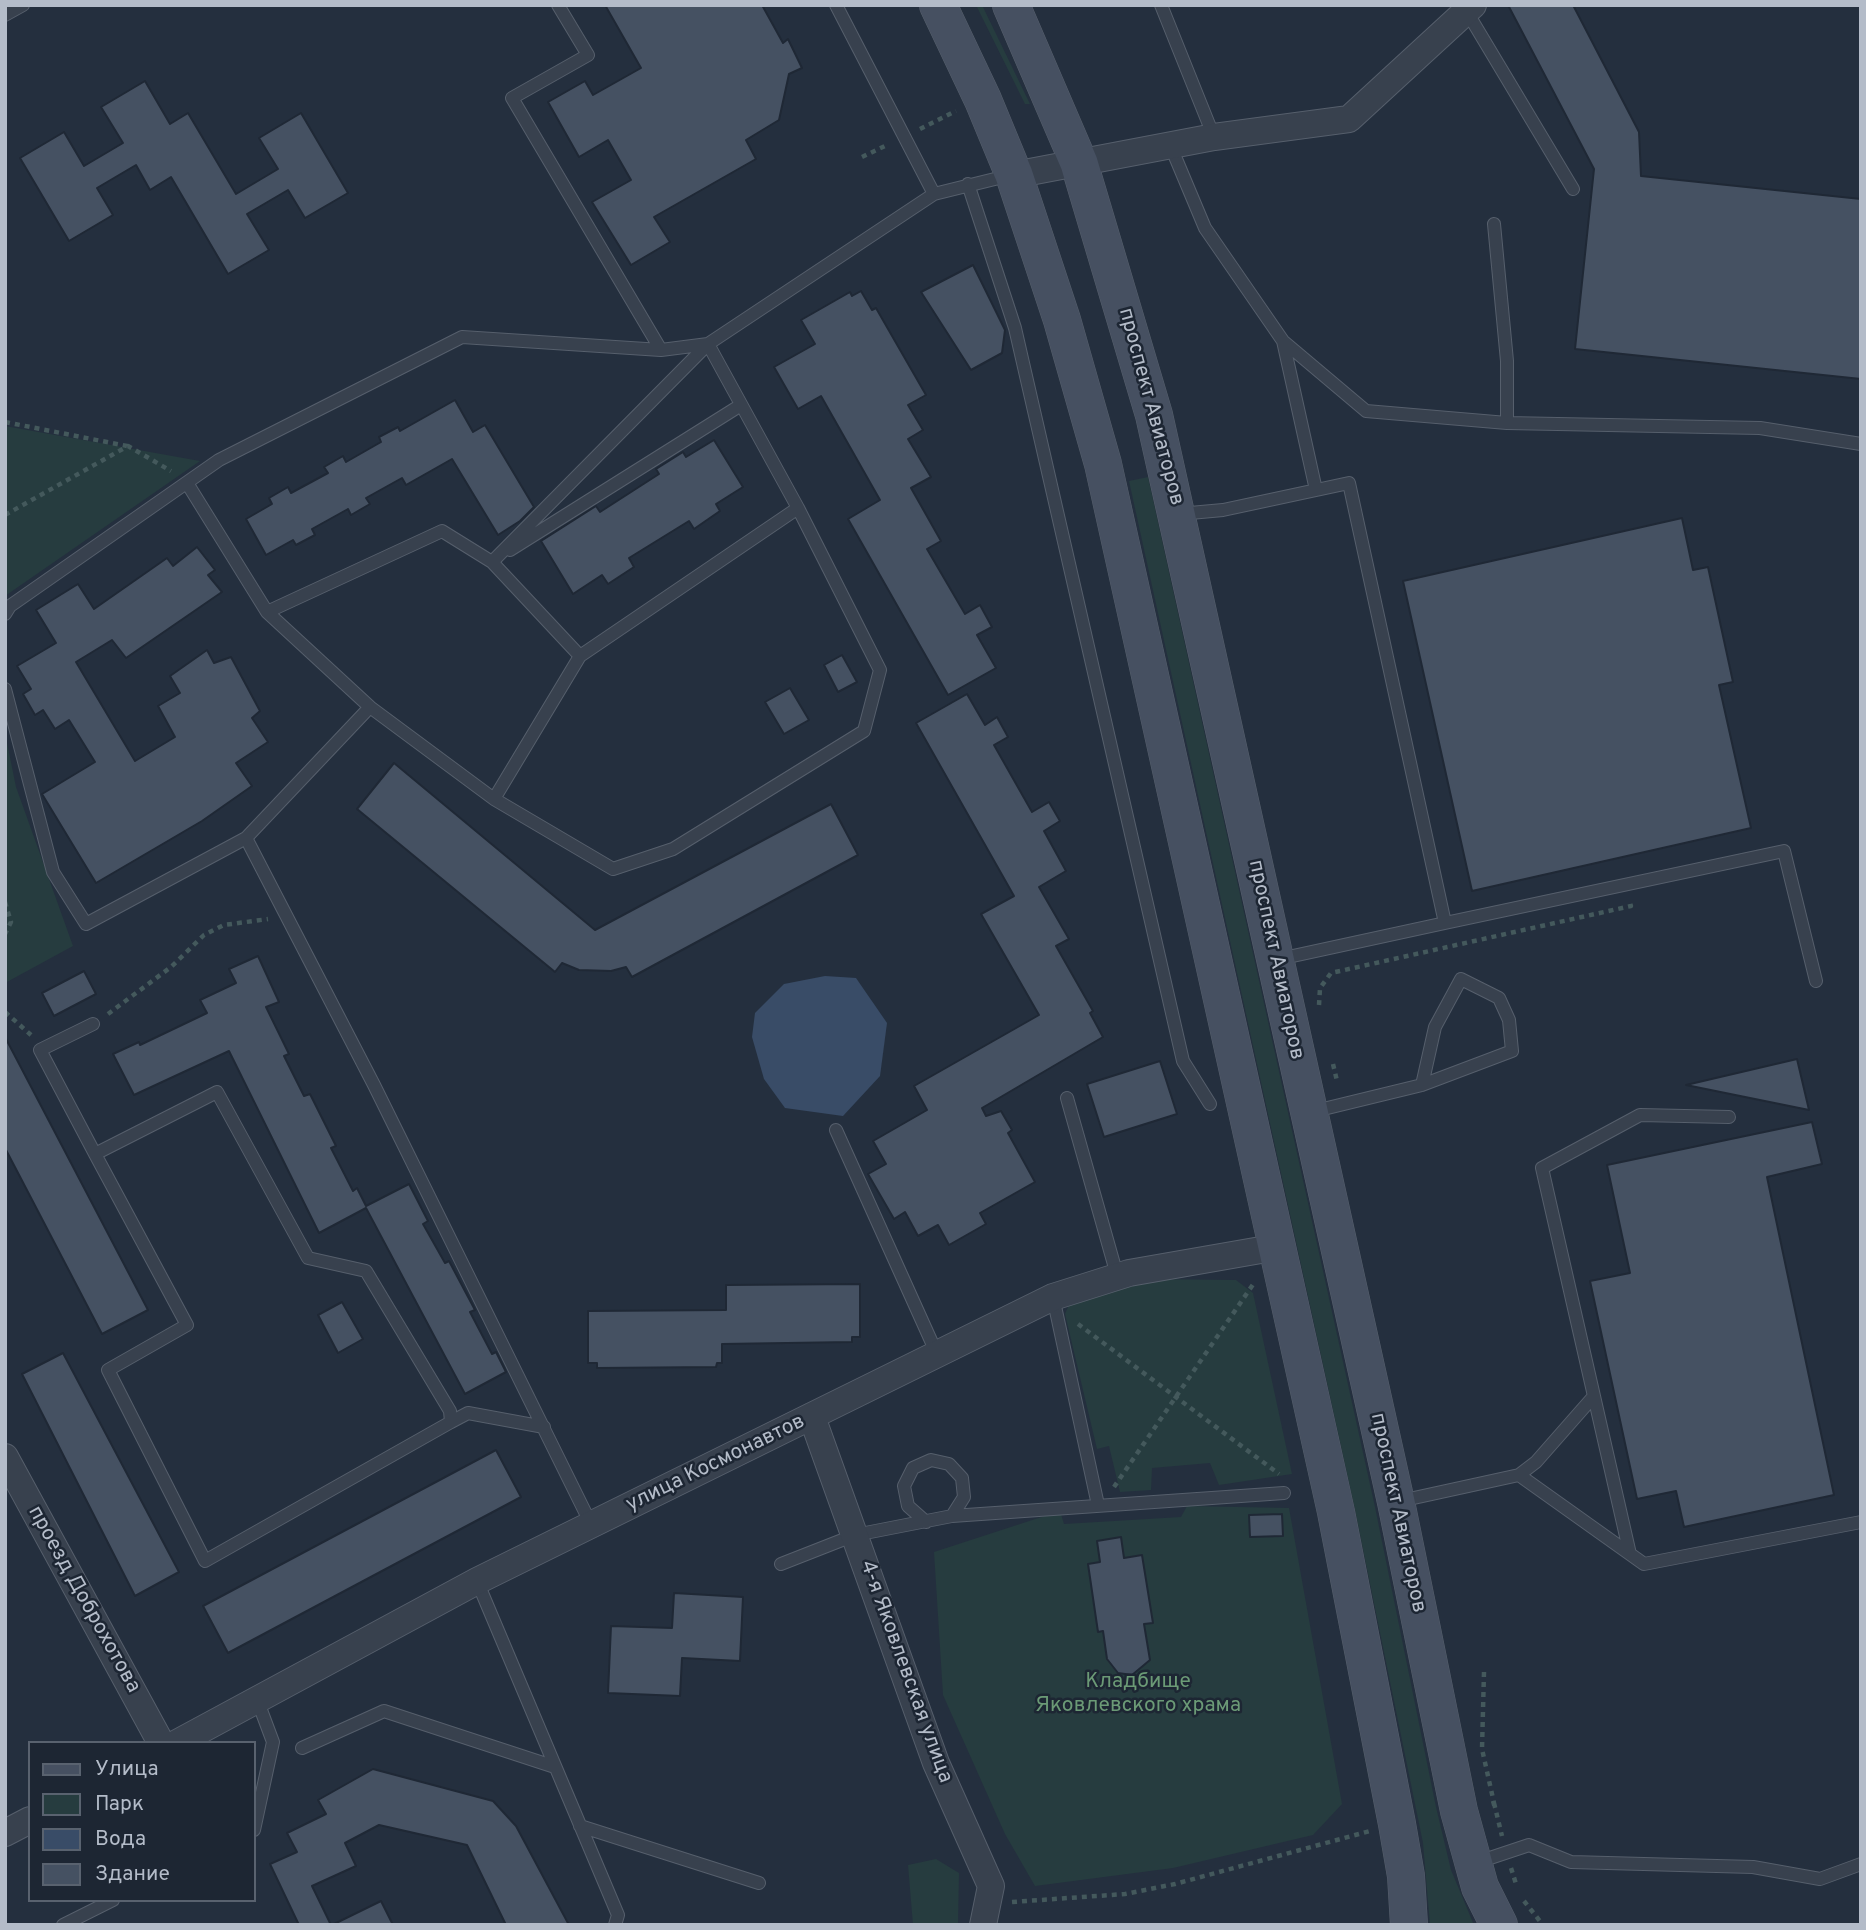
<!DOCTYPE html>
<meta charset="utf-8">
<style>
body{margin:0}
#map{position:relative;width:1866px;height:1930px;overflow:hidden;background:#242f3e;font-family:Overpass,sans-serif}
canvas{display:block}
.frame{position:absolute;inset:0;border:7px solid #b4bcc9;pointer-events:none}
.legend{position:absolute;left:28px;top:1741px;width:228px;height:161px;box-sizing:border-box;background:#1d2633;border:2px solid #59626f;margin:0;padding:9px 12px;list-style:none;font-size:21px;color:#b4bcc9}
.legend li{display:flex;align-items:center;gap:14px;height:35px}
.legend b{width:35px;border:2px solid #59626f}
</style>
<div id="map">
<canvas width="1866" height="1930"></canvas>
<div class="frame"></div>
<ul class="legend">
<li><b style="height:9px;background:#465061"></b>Улица</li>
<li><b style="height:19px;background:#263c3f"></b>Парк</li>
<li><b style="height:19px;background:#394c67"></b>Вода</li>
<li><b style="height:19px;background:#455162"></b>Здание</li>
</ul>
</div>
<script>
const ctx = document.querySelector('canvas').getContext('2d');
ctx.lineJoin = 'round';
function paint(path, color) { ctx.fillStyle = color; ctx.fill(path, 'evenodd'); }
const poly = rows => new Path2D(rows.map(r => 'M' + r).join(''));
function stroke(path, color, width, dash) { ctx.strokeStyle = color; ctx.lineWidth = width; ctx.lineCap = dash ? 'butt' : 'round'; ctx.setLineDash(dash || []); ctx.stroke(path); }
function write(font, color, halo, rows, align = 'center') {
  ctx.font = font + ' Overpass,sans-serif'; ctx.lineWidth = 5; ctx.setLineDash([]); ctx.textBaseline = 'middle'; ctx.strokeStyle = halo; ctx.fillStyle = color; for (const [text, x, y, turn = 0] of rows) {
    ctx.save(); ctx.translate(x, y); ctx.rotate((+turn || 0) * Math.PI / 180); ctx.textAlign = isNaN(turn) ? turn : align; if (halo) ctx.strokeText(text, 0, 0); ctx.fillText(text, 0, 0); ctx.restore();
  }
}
const green = poly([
 [976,5,982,5,1030,104,1025,104],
 [5,426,200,461,5,596],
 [1148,477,1375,1507,1436,1807,1451,1870,1474,1925,1430,1925,1423,1843,1355,1510,1129,481],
 [5,733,16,787,73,946,5,983],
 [1142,1279,1236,1280,1253,1293,1292,1474,1219,1485,1210,1463,1152,1468,1151,1490,1120,1492,1109,1446,1097,1449,1065,1314,1071,1300],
 [1187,1506,1289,1508,1342,1804,1313,1835,1173,1868,1035,1886,1005,1834,943,1695,934,1552,1060,1511,1064,1524,1181,1517],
 [936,1859,959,1873,958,1925,913,1925,908,1865]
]);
const water = poly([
 [825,976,856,978,887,1023,880,1076,843,1116,785,1108,764,1079,752,1037,755,1013,784,984]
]);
const building = poly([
 [605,5,762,5,783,43,788,39,802,68,789,74,779,120,746,140,756,159,654,217,670,242,631,265,592,202,631,180,608,140,579,157,548,102,585,81,593,95,641,68,605,5],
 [1508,5,1573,5,1639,132,1641,176,1861,199,1861,379,1575,349,1594,169,1508,5],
 [145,81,170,124,188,113,236,194,278,169,259,138,301,113,348,193,305,218,288,190,247,214,269,250,228,274,171,177,150,190,136,165,97,188,113,215,69,241,20,158,64,132,84,166,123,143,101,107,145,81],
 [973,265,1005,330,1002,353,971,370,921,292,973,265],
 [861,291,872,310,876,308,926,395,908,405,923,430,908,439,931,477,911,488,941,541,927,549,965,614,980,605,992,627,977,635,996,668,948,695,848,519,880,500,821,396,798,409,774,367,815,344,801,320,850,292,852,296,861,291],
 [455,400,473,432,485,425,534,507,520,521,498,535,452,459,406,485,402,478,366,498,370,504,351,515,348,509,312,529,315,535,296,545,293,540,266,555,246,519,272,504,269,498,288,487,291,493,328,473,324,467,343,456,346,462,381,442,379,437,398,427,400,431,455,400],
 [714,440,743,487,716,504,720,511,694,529,689,521,629,558,634,567,608,584,602,575,573,594,541,541,596,506,600,512,659,474,656,469,683,452,686,457,714,440],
 [1682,518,1693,570,1708,567,1733,682,1719,685,1751,828,1472,891,1403,581,1682,518],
 [197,547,215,570,208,575,222,592,126,658,112,640,76,662,135,761,175,737,158,706,180,693,170,676,207,650,214,663,231,657,260,711,252,718,268,742,236,763,252,786,202,821,96,883,42,794,95,762,69,720,55,729,43,710,35,715,23,694,31,689,17,666,56,643,36,610,78,584,94,609,167,558,173,566,197,547],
 [842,655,857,682,838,692,824,665,842,655],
 [790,688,809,720,784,734,765,702,790,688],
 [967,694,985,725,997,717,1008,737,994,745,1032,812,1049,802,1060,821,1044,831,1066,871,1039,887,1069,939,1056,946,1093,1011,1090,1013,1103,1037,982,1108,986,1116,1001,1111,1012,1130,1008,1133,1035,1182,980,1213,986,1224,949,1245,938,1225,918,1236,905,1212,894,1219,868,1174,886,1164,873,1141,927,1110,914,1086,1039,1015,981,914,1014,896,916,723,967,694],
 [394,763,595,930,831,804,858,855,632,977,626,967,611,971,579,970,562,963,555,972,357,809,394,763],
 [258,956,279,1002,266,1007,289,1054,284,1056,304,1096,310,1094,336,1146,331,1148,353,1191,357,1188,366,1206,409,1184,428,1221,423,1224,445,1263,449,1261,475,1310,470,1312,492,1354,496,1352,506,1372,465,1394,366,1208,319,1233,229,1051,134,1095,113,1054,139,1042,140,1045,207,1013,200,1000,236,983,229,969,258,956],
 [84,971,96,994,54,1016,42,993,84,971],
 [5,1037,148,1310,102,1334,5,1148,5,1037],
 [1797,1059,1809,1110,1686,1085,1797,1059],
 [1160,1061,1177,1114,1104,1137,1087,1084,1160,1061],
 [1812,1122,1822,1164,1767,1177,1834,1495,1684,1527,1676,1491,1637,1499,1590,1281,1630,1273,1607,1165,1812,1122],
 [860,1284,860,1337,852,1337,852,1342,722,1344,722,1363,717,1363,716,1367,597,1368,597,1363,588,1363,588,1311,726,1310,726,1285,860,1284],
 [342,1302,363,1339,338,1353,318,1315,342,1302],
 [63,1353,179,1572,135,1596,22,1374,63,1353],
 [496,1450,521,1497,228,1653,203,1606,496,1450],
 [1282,1514,1283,1536,1250,1537,1249,1515,1282,1514],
 [1121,1537,1124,1558,1142,1555,1153,1623,1144,1624,1150,1660,1132,1675,1118,1673,1107,1659,1103,1631,1098,1632,1088,1564,1100,1562,1097,1541,1121,1537],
 [674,1593,743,1597,740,1661,682,1658,680,1696,608,1693,611,1626,672,1628,674,1593],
 [373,1769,493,1801,516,1826,569,1925,506,1925,467,1845,379,1825,345,1843,356,1866,312,1886,331,1925,299,1925,270,1864,297,1852,287,1833,326,1814,318,1800,373,1769],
 [381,1901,393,1925,332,1925,381,1901]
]);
const path = poly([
 [920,129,956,111],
 [862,157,887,145],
 [5,422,127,446],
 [5,515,128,446,171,471],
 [5,902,11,922,5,934],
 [1319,1005,1320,988,1331,973,1631,906,1629,901],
 [5,1012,31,1035],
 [108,1014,171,967,204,935,224,925,268,919],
 [1333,1064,1337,1081],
 [1078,1324,1279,1474],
 [1114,1487,1254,1283],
 [1484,1672,1482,1749,1494,1803,1487,1805],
 [1494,1803,1502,1836],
 [1511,1868,1517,1887],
 [1524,1901,1543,1925],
 [1012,1902,1125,1894,1175,1884,1370,1831]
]);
const lane = poly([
 [558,5,588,55,512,98,661,350],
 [836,5,934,194],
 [1161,5,1214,137],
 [1467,12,1573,189],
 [5,15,23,5],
 [1171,147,1205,228,1283,341,1366,411,1507,423,1760,428,1861,444],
 [968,184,1015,328,1183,1061,1210,1104],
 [1494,224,1507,361,1507,423],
 [1283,341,1316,490],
 [187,483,267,612,370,707,494,799],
 [1179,514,1223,510,1349,483,1445,923,1279,959],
 [510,550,741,405],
 [492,562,708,344,798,508,880,670,864,731,673,849,613,869,494,799,580,656,798,508],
 [267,612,442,531,492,562,580,656],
 [5,614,10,606,219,460,462,337,661,350,708,344,934,194,1011,175],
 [5,689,53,872,86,924,246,838,374,1085,591,1524],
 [246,838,370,707],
 [1445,923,1784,851,1816,981],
 [93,1024,40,1050,95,1154,187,1325,108,1370,205,1561,451,1422,450,1411,366,1271,308,1258,217,1092,95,1154],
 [1067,1098,1117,1275],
 [1311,1112,1422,1085,1512,1051,1509,1020,1499,998,1461,979,1435,1027,1422,1085],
 [836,1130,937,1354],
 [1053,1297,1098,1505],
 [451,1422,468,1413,544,1427],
 [1519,1475,1644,1564,1861,1522],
 [1400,1501,1519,1475,1536,1462,1594,1396],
 [926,1522,908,1506,904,1486,913,1468,931,1460,949,1464,962,1478,964,1497,952,1516],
 [1630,1554,1542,1168,1640,1115,1729,1117],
 [781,1564,855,1535,952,1516,1284,1493],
 [477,1581,618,1915,615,1925],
 [302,1748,384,1711,555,1767],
 [580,1826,759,1883],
 [254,1830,273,1742,258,1702],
 [1475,1863,1529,1845,1571,1862,1753,1867,1820,1879,1861,1864],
 [63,1925,113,1900]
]);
const street = poly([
 [1014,175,1214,137,1349,119,1473,5],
 [812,1417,936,1763,991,1886,983,1925],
 [5,1457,161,1743],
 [177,1743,477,1581,1053,1297,1129,1273,1278,1247],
 [5,1833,30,1820]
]);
const secondary = poly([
 [938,5,983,100,1014,175,1062,320,1103,464,1336,1512,1397,1824,1406,1876,1409,1925],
 [1011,5,1079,163,1154,415,1396,1502,1459,1811,1480,1887,1499,1925]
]);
const streetNames = [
 ["проспект Авиаторов",1150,407,75],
 ["проспект Авиаторов",1275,960,78],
 ["улица Космонавтов",716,1464,-26],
 ["проспект Авиаторов",1397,1513,78],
 ["проезд Доброхотова",83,1600,61],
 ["4-я Яковлевская улица",905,1672,70]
];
const parkNames = [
 ["Кладбище",1138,1683],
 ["Яковлевского храма",1138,1707]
];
paint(green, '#263c3f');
paint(water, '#394c67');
paint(building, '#455162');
stroke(building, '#1f2835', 2);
stroke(lane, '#565f6c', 14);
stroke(street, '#565f6c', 28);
stroke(secondary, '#565f6c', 38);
stroke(path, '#44595c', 4.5, [5, 5]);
stroke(lane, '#38414e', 12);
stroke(street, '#38414e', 26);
stroke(secondary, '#465061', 37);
write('21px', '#b4bcc9', '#1d2633', streetNames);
write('21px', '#6b9a76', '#1d2633', parkNames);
</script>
